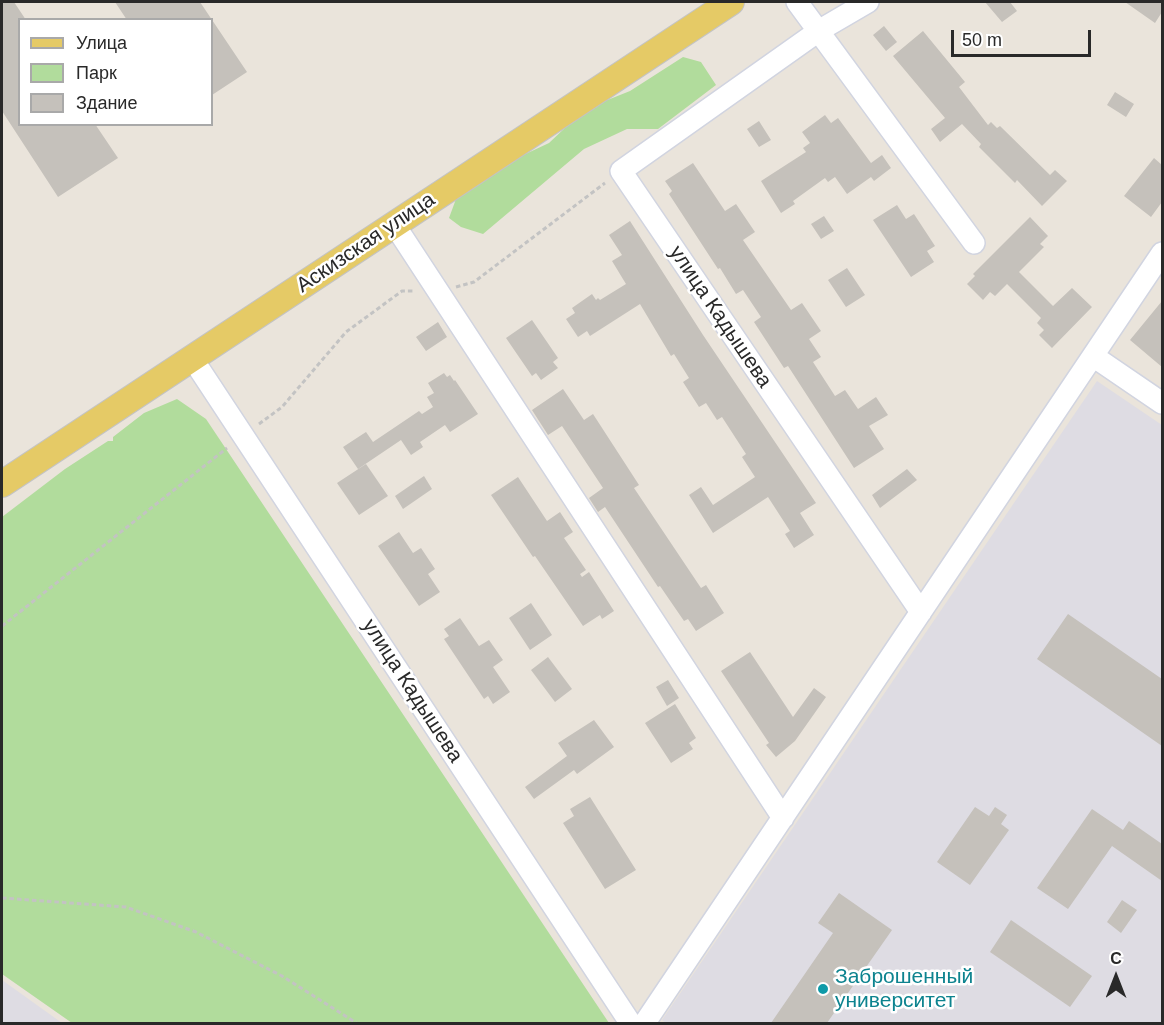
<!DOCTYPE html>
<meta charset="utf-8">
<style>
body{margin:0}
#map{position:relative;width:1164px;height:1025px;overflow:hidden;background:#eae4db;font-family:Arial,sans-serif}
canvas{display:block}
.frame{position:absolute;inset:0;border:3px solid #292929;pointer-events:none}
.legend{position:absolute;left:18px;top:18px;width:195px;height:108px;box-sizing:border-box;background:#fff;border:2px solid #a9a9a9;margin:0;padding:8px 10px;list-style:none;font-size:18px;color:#292929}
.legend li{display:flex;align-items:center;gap:12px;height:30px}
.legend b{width:30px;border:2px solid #a9a9a9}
.north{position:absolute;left:1086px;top:947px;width:60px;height:60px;-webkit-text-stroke:4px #fff;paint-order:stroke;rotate:0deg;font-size:16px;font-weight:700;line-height:24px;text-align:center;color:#292929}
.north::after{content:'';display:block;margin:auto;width:21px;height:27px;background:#292929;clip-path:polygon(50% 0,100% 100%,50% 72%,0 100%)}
.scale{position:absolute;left:951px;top:30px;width:140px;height:27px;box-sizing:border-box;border:3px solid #292929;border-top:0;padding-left:8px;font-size:18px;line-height:21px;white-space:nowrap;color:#292929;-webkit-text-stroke:4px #fff;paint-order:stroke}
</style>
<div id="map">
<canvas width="1164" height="1025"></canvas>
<div class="frame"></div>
<ul class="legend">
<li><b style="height:8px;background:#e5ca66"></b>Улица</li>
<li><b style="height:16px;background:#b1dc9c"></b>Парк</li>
<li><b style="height:16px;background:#c5c1bb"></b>Здание</li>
</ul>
<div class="north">С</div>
<div class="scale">50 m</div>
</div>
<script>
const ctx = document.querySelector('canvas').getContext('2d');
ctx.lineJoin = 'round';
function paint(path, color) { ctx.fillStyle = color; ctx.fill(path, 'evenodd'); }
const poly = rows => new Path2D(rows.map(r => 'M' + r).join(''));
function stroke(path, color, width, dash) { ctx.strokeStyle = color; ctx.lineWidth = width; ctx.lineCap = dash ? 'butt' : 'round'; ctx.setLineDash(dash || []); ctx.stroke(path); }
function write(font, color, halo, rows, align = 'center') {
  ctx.font = font + ' Arial,sans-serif'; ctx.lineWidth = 5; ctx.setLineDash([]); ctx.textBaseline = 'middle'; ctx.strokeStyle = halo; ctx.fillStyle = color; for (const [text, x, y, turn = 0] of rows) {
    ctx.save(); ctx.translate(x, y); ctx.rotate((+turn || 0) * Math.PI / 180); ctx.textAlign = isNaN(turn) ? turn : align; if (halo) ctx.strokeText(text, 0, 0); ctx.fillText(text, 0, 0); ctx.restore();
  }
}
const industrial = poly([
 [1097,381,1162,425,1162,1023,667,1024,662,1020],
 [2,980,62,1023,2,1023]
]);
const green = poly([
 [683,57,701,62,716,85,658,129,627,129,584,149,483,234,461,227,449,218,456,199,517,158,549,143,585,109,630,91],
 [177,399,206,419,609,1023,72,1023,2,974,2,517,65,469,108,441,113,441,113,437,144,413]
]);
const building = poly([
 [2,2,14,2,26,20,20,20,20,124,95,124,118,158,58,197,2,111],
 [115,2,200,2,247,72,212,95,212,20,127,20],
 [985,2,1010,2,1017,11,1002,22],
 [1125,2,1162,2,1162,12,1155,23],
 [884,26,897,42,886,51,873,35],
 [923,31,965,82,959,87,988,125,991,122,997,128,1000,126,1050,175,1055,170,1067,181,1042,206,1017,180,1015,183,979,147,981,144,962,124,940,142,931,129,945,118,893,56],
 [1115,92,1134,104,1126,117,1107,105],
 [825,115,831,123,838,118,871,163,882,155,891,168,874,181,871,177,847,194,835,177,828,182,825,178,793,201,795,204,781,213,761,181,806,152,803,148,810,143,802,132],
 [759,121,771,140,759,147,747,129],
 [1154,158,1162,165,1162,202,1151,217,1124,196],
 [693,163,725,211,736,204,755,232,743,240,791,310,802,303,821,331,809,339,821,357,813,362,835,396,845,390,858,409,876,397,888,415,869,426,884,449,854,468,788,366,784,368,754,322,761,317,743,290,736,294,720,268,718,269,669,194,672,191,665,181],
 [897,205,906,219,914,214,935,246,927,251,934,262,911,277,873,220],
 [824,216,834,231,821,239,811,224],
 [1030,217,1048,236,1040,244,1044,247,1019,272,1053,306,1072,288,1092,307,1052,348,1039,335,1044,330,1037,323,1041,318,1007,284,995,296,990,292,983,300,967,284,975,276,973,274],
 [630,221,703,335,816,503,800,513,814,535,794,548,785,534,790,531,768,497,713,533,689,495,701,487,713,505,755,477,742,457,746,454,722,417,717,420,706,403,699,407,683,382,689,378,674,354,671,356,640,304,590,336,587,331,578,337,566,319,575,313,572,308,592,294,596,300,598,298,600,300,626,284,612,261,622,255,609,235],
 [847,268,865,295,846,307,828,280],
 [1162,301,1162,367,1130,340],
 [532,320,558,358,553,362,558,368,541,380,536,373,532,376,506,338],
 [438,322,447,337,426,351,416,337],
 [444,373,447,377,450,375,454,381,455,380,478,414,450,432,445,425,420,442,423,447,411,455,401,440,358,469,343,447,366,432,373,442,419,411,422,414,433,407,427,397,434,393,428,383],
 [563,389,584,420,593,414,639,485,634,488,701,588,706,585,724,613,696,631,688,619,684,621,660,586,658,587,605,507,598,512,589,498,603,488,562,426,548,435,532,410],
 [366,464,388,496,359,515,337,483],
 [907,469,917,480,880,508,872,495],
 [424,476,432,489,403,509,395,496],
 [518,477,547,521,560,512,573,532,564,538,586,570,580,574,582,577,589,572,614,611,602,619,600,615,583,626,535,556,533,557,491,495],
 [399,532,413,553,421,548,435,569,428,574,440,592,419,606,378,546],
 [531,603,552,635,530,650,509,618],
 [1068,614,1162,679,1162,746,1037,659],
 [460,618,479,646,489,640,503,660,493,667,510,692,493,704,488,696,484,699,444,639,449,636,444,629],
 [750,652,793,717,814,688,826,697,795,741,776,757,766,745,769,743,721,671],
 [548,657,572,689,555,702,531,670],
 [668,680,679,698,667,706,656,687],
 [675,704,696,738,689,743,693,749,671,763,645,723],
 [594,720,614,747,577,774,574,770,534,799,525,787,567,756,558,743],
 [590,797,636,870,605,889,563,823,574,816,570,809],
 [975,807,989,816,995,807,1007,815,1001,824,1009,830,970,885,937,862],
 [1092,809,1123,830,1129,821,1162,844,1162,881,1112,846,1068,909,1037,888],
 [839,893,892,930,827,1023,771,1023,833,933,818,923],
 [1122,900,1137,910,1121,933,1107,922],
 [1011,920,1092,976,1070,1007,990,952]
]);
const path = poly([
 [456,287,474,282,605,183],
 [259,424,282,407,346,332,402,291,414,291],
 [2,626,227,448],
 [2,898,126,907,196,932,282,976,358,1024]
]);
const minor = poly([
 [797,2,974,243],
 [868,2,820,30,621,171,921,612],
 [394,224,783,818],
 [1093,356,1162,403],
 [192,358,631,1024],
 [644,1024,1162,253]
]);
const major = poly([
 [2,484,731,2]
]);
const markers = [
 [823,989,6,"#0f9aa8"]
];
const streetNames = [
 ["Аскизская улица",366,243,-34],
 ["улица Кадышева",720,317,56],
 ["улица Кадышева",412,691,57]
];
const cultureNames = [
 ["Заброшенный",835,977],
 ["университет",835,1001]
];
paint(industrial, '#dedce3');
paint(green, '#b1dc9c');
paint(building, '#c5c1bb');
stroke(minor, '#d1d4e0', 24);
stroke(major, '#c3c3c3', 28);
stroke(path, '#c3c3c3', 3, [4.5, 3]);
stroke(minor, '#fff', 21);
stroke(major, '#e5ca66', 26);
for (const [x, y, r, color] of markers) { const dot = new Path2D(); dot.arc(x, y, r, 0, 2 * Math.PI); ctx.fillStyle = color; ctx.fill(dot); stroke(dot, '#fff', 2); }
write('21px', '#292929', '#fff', streetNames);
write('21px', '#0d838f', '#fff', cultureNames, 'left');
</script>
